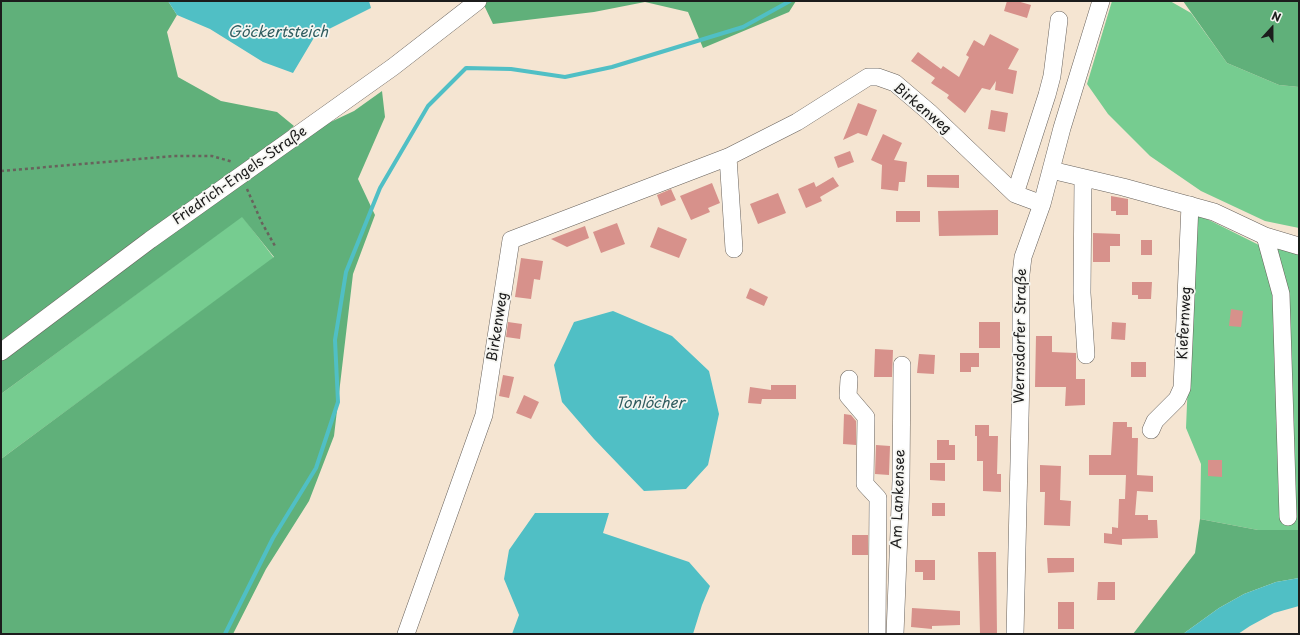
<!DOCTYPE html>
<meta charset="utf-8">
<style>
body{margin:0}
#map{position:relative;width:1300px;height:635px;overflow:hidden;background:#f5e5d2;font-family:"Playpen Sans",sans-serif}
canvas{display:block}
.frame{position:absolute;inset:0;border:2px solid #1c1c1c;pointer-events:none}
.north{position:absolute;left:1252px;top:8px;width:40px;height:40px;-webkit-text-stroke:3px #f6f6f2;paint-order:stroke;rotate:21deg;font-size:11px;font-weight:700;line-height:16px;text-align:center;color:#1c1c1c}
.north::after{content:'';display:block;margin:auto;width:14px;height:18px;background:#1c1c1c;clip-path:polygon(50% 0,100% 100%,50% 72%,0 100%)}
</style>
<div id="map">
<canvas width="1300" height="635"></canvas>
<div class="frame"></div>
<div class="north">N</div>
</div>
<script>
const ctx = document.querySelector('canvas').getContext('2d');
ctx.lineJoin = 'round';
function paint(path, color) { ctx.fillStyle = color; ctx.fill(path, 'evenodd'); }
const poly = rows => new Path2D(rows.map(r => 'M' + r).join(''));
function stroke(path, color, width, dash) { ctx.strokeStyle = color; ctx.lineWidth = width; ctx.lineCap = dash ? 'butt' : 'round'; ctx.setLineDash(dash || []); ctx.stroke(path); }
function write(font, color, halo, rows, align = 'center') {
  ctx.font = font + ' "Playpen Sans",sans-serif'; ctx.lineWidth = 3.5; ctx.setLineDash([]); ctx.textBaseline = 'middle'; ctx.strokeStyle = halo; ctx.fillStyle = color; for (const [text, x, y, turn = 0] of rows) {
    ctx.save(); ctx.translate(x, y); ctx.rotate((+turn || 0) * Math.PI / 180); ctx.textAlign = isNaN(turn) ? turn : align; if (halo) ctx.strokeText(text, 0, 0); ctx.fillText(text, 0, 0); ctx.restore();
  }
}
const green = poly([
 [1112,1,1170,1,1191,13,1227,63,1279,85,1299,87,1299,228,1265,221,1201,191,1150,156,1108,114,1087,84],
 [1195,213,1263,247,1299,252,1299,530,1258,530,1200,519,1201,464,1186,428],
 [242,216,274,258,1,459,1,394]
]);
const forest = poly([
 [1,1,168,1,177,15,167,32,178,77,221,101,277,112,294,126,201,204,1,341],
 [482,1,796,1,789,12,703,48,688,12,645,2,594,12,493,24],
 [1183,1,1299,1,1299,87,1279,85,1227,63],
 [382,91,385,117,358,179,375,215,353,274,334,436,309,501,266,569,233,634,1,634,1,459,274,257,242,217,1,394,1,356,303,135,354,111],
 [1200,519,1258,530,1299,530,1299,578,1276,582,1244,594,1219,608,1183,634,1133,634,1195,553]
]);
const water = poly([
 [168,1,369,1,371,8,315,36,293,73,263,62,210,29,177,15],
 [613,311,672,336,709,371,719,414,708,465,686,489,644,491,594,439,562,402,554,365,574,322],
 [535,513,609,513,603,533,689,562,710,586,702,605,693,634,512,634,519,615,504,579,509,550],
 [1299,578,1299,606,1274,613,1250,626,1238,634,1183,634,1219,608,1244,594,1276,582]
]);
const stream = poly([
 [225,634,273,538,316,468,338,402,335,340,346,272,380,188,428,106,466,68,511,69,565,77,612,67,743,27,790,1]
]);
const building = poly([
 [1007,1,1017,1,1031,5,1027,18,1004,11],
 [990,34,1019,49,1008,69,1017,71,1013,94,995,90,996,81,990,90,982,88,965,113,947,98,949,95,931,83,935,78,911,61,918,52,941,69,943,66,959,77,969,57,966,55,974,40,984,46],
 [858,103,877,110,867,136,858,133,843,140],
 [991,110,1008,113,1005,132,988,129],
 [883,134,902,143,894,160,907,162,905,182,899,182,898,191,881,189,882,165,871,160],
 [850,151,854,162,838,168,834,157],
 [927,175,959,175,959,188,927,187],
 [833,177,839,186,820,197,822,201,806,208,798,189,814,182,816,187],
 [712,183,720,203,708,208,710,212,691,220,680,196],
 [671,189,676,200,661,206,657,195],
 [778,193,786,213,758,224,750,204],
 [1111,196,1128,199,1128,215,1116,215,1116,211,1111,211],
 [998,210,998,235,939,236,938,211],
 [896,211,920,211,920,222,896,222],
 [617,223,625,244,601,253,593,232],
 [585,226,589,238,567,247,551,239],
 [658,227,687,239,679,258,650,247],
 [1093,233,1120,234,1120,246,1110,246,1110,262,1093,262],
 [1141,240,1152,240,1152,255,1141,255],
 [521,258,543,261,540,280,534,279,531,299,515,297],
 [1132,282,1152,282,1151,299,1138,299,1138,295,1132,295],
 [750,288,768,297,764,306,746,298],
 [1231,309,1243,311,1241,327,1229,326],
 [508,322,522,324,520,339,506,337],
 [979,322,1000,322,1000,348,979,348],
 [1112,322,1126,323,1125,340,1111,339],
 [1036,336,1052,336,1052,352,1076,353,1076,379,1085,379,1085,405,1065,406,1066,387,1035,387],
 [875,349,893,350,892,377,874,377],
 [960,353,979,353,979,367,971,367,971,372,960,372],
 [919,354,935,355,934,374,917,373],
 [1131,362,1146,362,1146,377,1131,377],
 [503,375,514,377,509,398,499,396],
 [771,385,796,385,796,399,762,399,761,404,748,403,750,387,771,390],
 [524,395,539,402,531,419,516,413],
 [844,414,851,415,856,421,856,445,843,444],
 [1113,422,1127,422,1127,427,1132,427,1132,438,1138,438,1137,475,1153,476,1153,492,1137,491,1135,515,1148,515,1148,520,1157,520,1158,538,1122,539,1122,545,1104,543,1104,533,1112,534,1112,527,1118,528,1119,499,1125,499,1126,475,1089,475,1089,455,1111,455],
 [975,425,989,425,989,436,998,436,997,474,1001,474,1001,492,983,491,983,461,977,461,977,436,975,436],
 [937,440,949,440,949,445,955,445,955,460,937,460],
 [876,445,890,446,889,475,875,474],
 [1208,460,1222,460,1222,477,1208,476],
 [930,463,945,463,945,481,930,480],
 [1040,465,1061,466,1060,500,1071,501,1070,526,1044,525,1045,492,1040,492],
 [932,503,945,503,945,516,932,516],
 [852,535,868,535,868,555,852,555],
 [978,552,996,552,997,634,980,634],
 [1047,558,1074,558,1074,572,1048,573],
 [915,560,935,560,935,580,923,580,923,572,915,572],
 [1098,582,1115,582,1115,600,1097,600],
 [1058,602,1074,602,1074,629,1058,629],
 [912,608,960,611,960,625,932,626,932,629,911,627]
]);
const path = poly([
 [1,171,174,156,212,156,233,162],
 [247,189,262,223,275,246]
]);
const minor = poly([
 [728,157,734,249],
 [1051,170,1123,187,1214,212,1265,236,1299,246],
 [1083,178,1082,293,1086,355],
 [1015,194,1047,95,1052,76,1059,20],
 [1265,236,1281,294,1288,517],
 [1,352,150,240,393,67,478,1],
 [849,379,848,396,866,417,865,484,878,498,877,634],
 [1151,430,1155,421,1177,399,1182,388,1190,205],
 [406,634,484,415,511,240,728,157,797,122,868,77,878,77,895,83,929,112,1015,194,1042,204],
 [895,634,901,481,902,365],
 [1015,634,1021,375,1021,274,1023,257,1042,204,1062,128,1101,1]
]);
const streetNames = [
 ["Birkenweg",922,109,40],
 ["Friedrich-Engels-Straße",240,176,-35],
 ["Kiefernweg",1185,323,-87],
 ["Birkenweg",498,327,-81],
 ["Wernsdorfer Straße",1021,336,-89],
 ["Am Lankensee",899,499,-88]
];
const waterNames = [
 ["Göckertsteich",278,33],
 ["Tonlöcher",650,404]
];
paint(green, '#76cc90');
paint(forest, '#60b07a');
paint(water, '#50bfc5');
stroke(stream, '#50bfc5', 4);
paint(building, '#d7918b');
stroke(minor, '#68625c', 18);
stroke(path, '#68625c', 2.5, [3, 3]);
stroke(minor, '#fff', 17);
write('14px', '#1c1c1c', '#f6f6f2', streetNames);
write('italic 15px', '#315d60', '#f6f6f2', waterNames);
</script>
